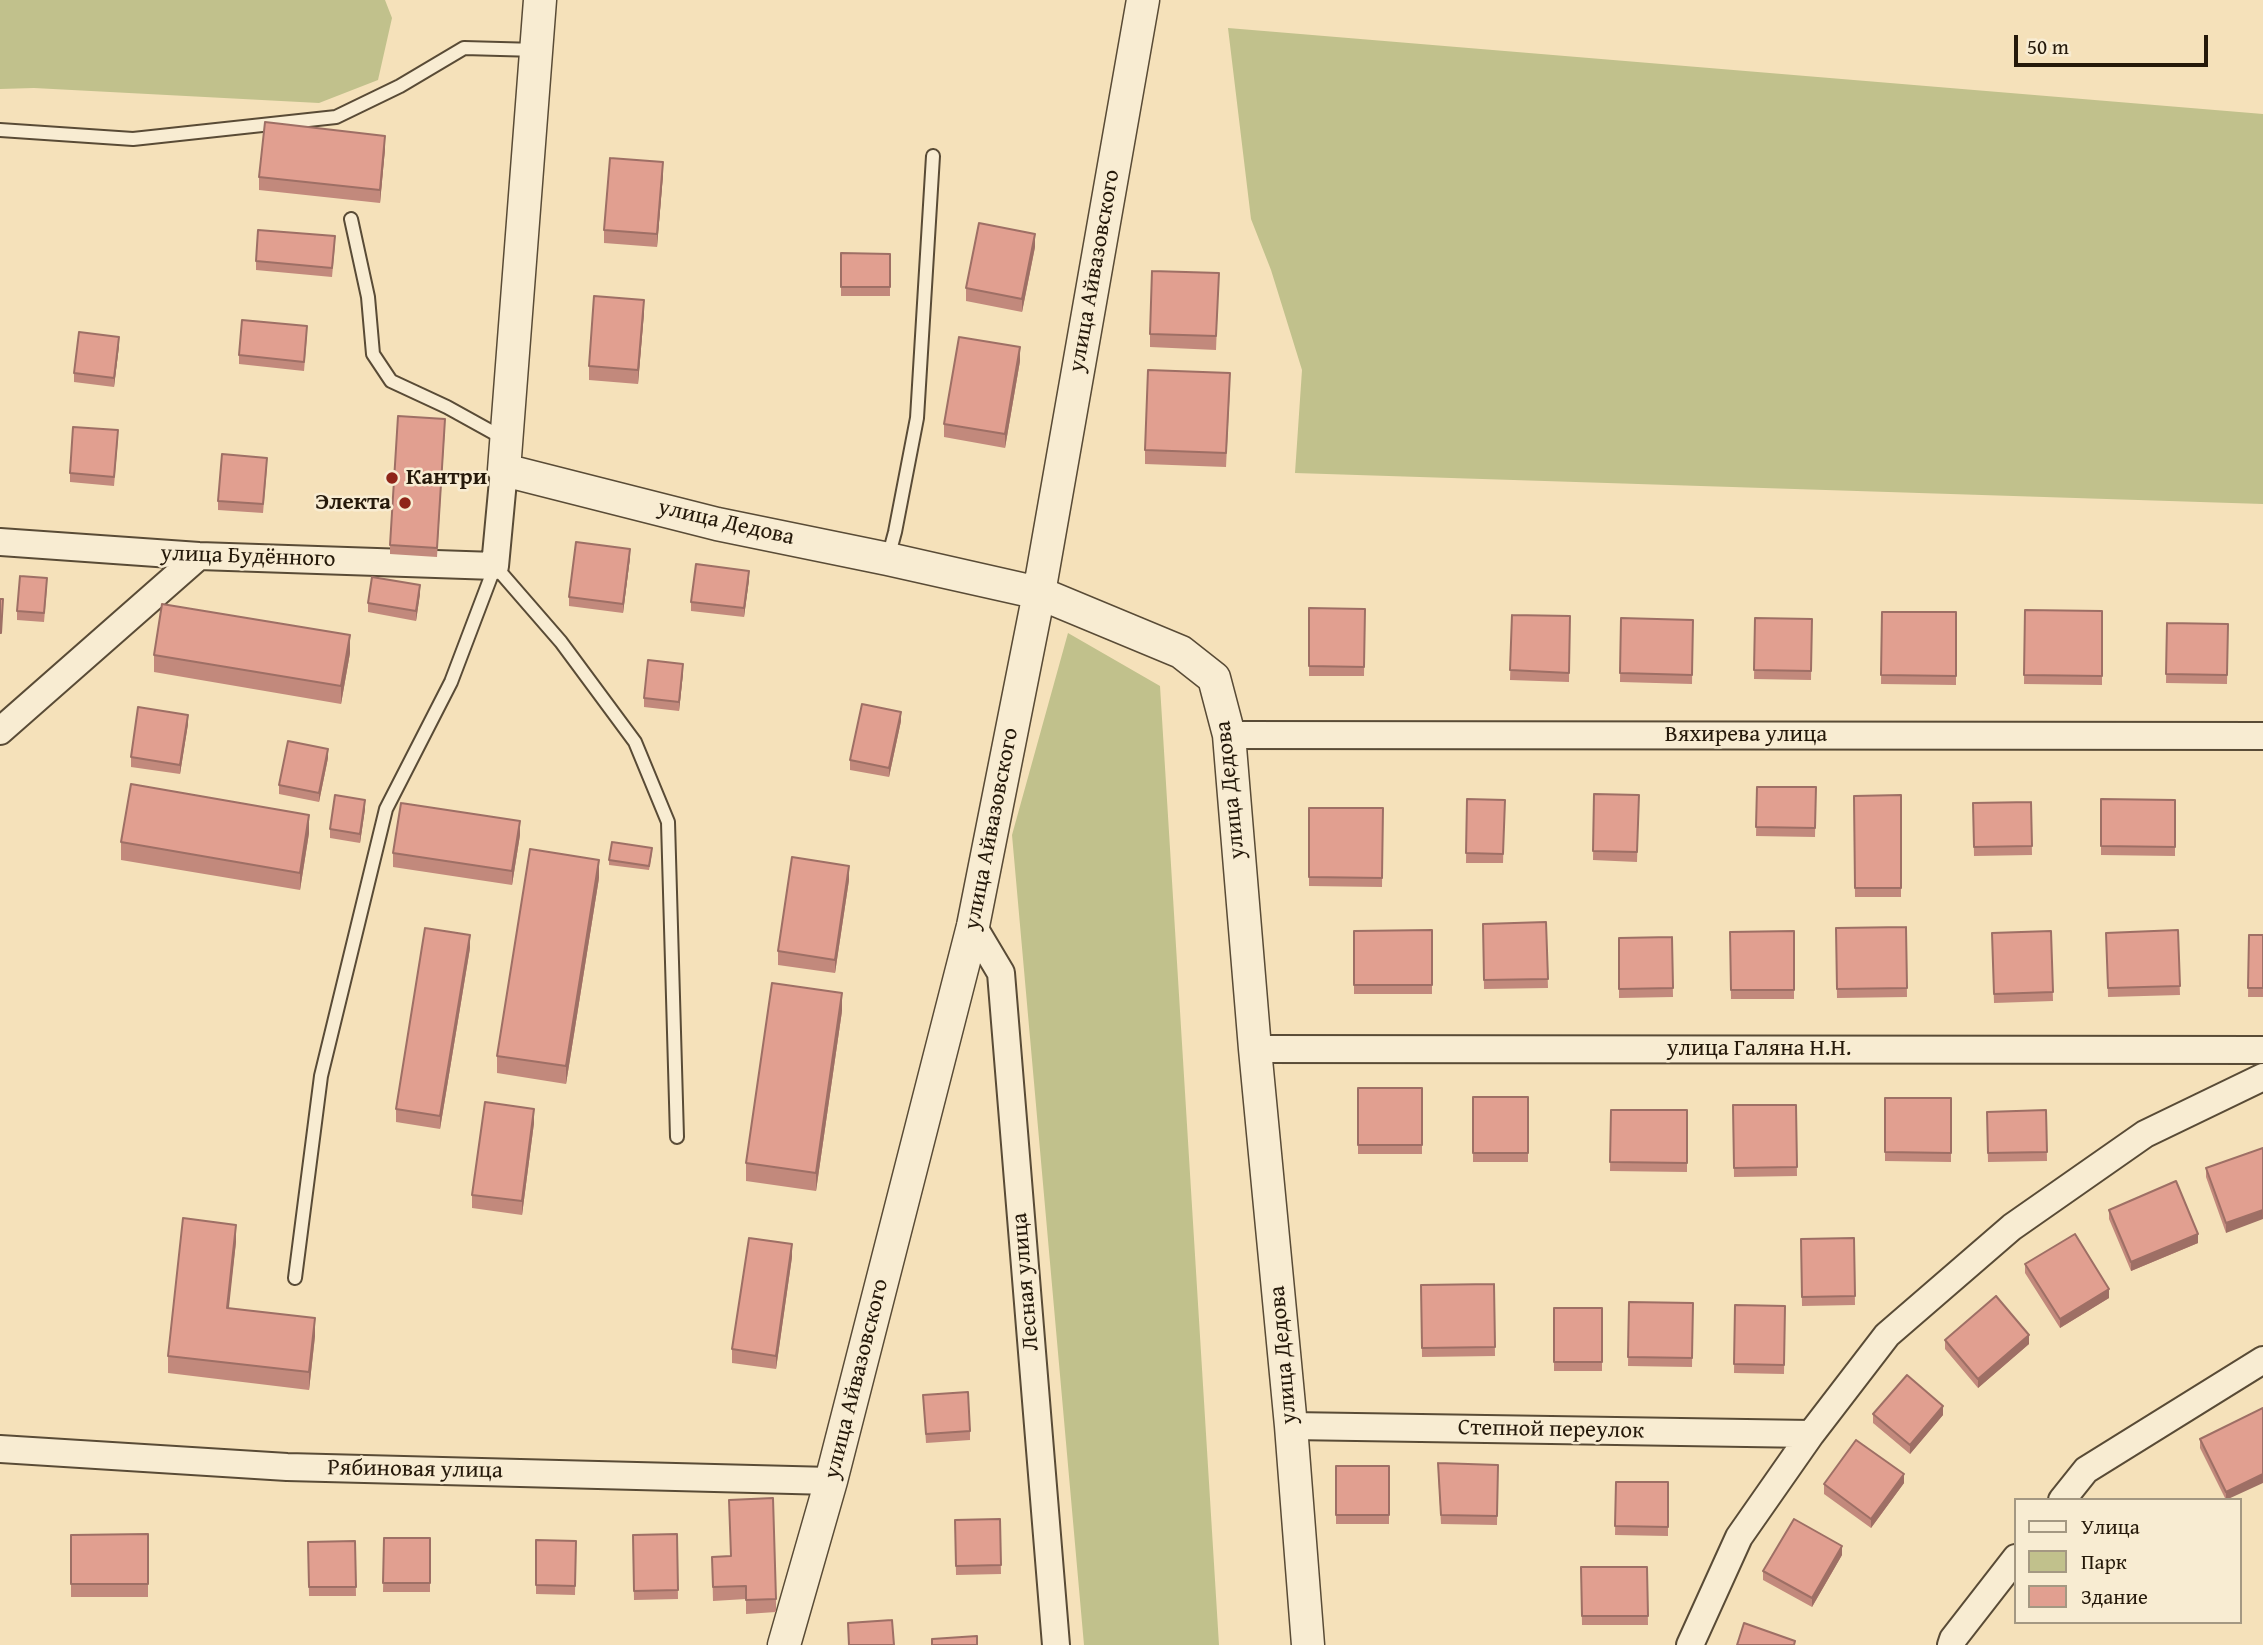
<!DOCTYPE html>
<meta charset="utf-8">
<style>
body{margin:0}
#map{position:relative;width:2263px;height:1645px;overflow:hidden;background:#f5e1ba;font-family:"Gentium Book Plus",serif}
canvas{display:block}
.legend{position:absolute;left:2014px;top:1498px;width:228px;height:126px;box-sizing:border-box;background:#f8ecd2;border:2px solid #a49882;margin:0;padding:9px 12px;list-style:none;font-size:21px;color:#25190a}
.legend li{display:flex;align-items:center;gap:14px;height:35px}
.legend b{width:35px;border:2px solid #a49882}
.scale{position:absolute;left:2014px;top:35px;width:194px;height:32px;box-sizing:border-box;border:4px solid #25190a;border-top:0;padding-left:9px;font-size:21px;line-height:24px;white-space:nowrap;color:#25190a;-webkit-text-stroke:5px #f8ecd2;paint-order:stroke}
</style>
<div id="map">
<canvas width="2263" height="1645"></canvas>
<ul class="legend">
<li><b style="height:9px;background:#f8ecd2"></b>Улица</li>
<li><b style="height:19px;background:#c1c18c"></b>Парк</li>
<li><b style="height:19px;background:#e19f90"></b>Здание</li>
</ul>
<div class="scale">50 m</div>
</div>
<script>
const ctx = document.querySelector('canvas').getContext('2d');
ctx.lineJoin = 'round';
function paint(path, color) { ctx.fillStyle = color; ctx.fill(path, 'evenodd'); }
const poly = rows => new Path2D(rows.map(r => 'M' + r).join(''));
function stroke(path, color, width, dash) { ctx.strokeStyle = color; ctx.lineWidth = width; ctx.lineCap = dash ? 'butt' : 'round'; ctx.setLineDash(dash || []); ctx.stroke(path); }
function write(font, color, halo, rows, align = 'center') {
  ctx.font = font + ' "Gentium Book Plus",serif'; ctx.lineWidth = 5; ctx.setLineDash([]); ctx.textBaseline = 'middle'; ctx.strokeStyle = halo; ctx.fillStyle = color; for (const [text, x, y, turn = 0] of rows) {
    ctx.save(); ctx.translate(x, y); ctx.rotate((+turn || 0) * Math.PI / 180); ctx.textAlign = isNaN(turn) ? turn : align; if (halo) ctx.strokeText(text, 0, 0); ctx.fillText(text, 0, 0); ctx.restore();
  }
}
const green = poly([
 [0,0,385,0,392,18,378,80,319,103,34,88,0,89],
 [1228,28,2263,114,2263,504,1295,473,1302,370,1271,270,1251,219],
 [1068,633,1160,686,1219,1645,1084,1645,1012,835]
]);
const service = poly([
 [0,130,133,139,336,117,400,86,464,48,537,50],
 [351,219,368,297,373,354,391,381,447,407,503,438],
 [888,558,895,532,917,418,933,156],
 [295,1278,321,1076,386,809,451,682,495,566,561,642,635,742,668,822,677,1137]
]);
const minor = poly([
 [0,542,199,556,495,566,504,470],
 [0,731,199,556],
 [1229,735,2263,736],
 [973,926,1001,973,1056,1645],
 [1255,1049,2263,1050],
 [1291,1426,1811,1434],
 [0,1449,287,1467,831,1481],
 [2062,1500,2086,1470,2263,1360],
 [1690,1645,1739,1537,1811,1434,1887,1335,2012,1227,2145,1134,2263,1077],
 [1951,1645,1953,1639,2016,1558]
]);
const tertiary = poly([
 [540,0,504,470,717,524,888,559,1039,593,1181,652,1214,678,1229,735,1255,1049,1291,1426,1308,1645],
 [784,1645,831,1481,973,926,1039,593,1143,0]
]);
const wall = poly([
 [385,149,380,203,259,190,259,177],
 [663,175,657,247,604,243,604,230],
 [335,245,332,277,256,270,256,261],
 [1035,247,1022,312,966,301,966,288],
 [841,253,890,254,890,296,841,296],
 [1219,273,1216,350,1150,347,1150,334],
 [644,313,638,384,589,380,589,366],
 [307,335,304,371,239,364,239,355],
 [119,346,114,387,74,382,74,373],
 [1020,361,1005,448,944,437,944,424],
 [1230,387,1226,467,1145,464,1145,450],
 [445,428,437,557,390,554,390,545],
 [118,439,114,486,70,482,70,473],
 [267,467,263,513,218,510,218,501],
 [630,558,623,613,569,606,569,597],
 [749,580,744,617,691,611,691,602],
 [47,587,44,622,17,620,17,611],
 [420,594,416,621,368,612,368,603],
 [1309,608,1365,609,1364,676,1309,676],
 [2025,610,2102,611,2102,685,2024,684],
 [1882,612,1956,612,1956,685,1881,684],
 [1512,615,1570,616,1569,682,1510,680],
 [1621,618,1693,620,1692,684,1620,682],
 [1755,618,1812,619,1811,680,1754,679],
 [2167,623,2228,624,2227,684,2166,683],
 [350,653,341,704,154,672,154,655],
 [683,673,679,711,644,707,644,698],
 [901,721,889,777,850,770,850,760],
 [188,724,180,774,131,767,131,757],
 [328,758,319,802,279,794,279,785],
 [1757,787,1816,787,1815,837,1756,836],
 [1594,794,1639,795,1637,862,1593,860],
 [1901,795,1901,897,1855,897,1854,796],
 [1467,799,1505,800,1503,863,1466,863],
 [2101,799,2175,800,2175,856,2101,855],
 [2031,802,2032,855,1974,856,1973,803],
 [1309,808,1383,808,1382,887,1309,886],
 [365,809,360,843,330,838,330,829],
 [309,833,300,890,121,860,121,842],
 [520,835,512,885,393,867,393,853],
 [652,853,649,870,609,865,609,860],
 [599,878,566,1084,497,1073,497,1056],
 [849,880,835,973,778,965,778,951],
 [1546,922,1548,988,1484,989,1483,924],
 [1906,927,1907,997,1837,998,1836,928],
 [1432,930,1432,994,1354,994,1354,931],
 [2178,930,2180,995,2108,997,2106,933],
 [1794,931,1794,999,1731,999,1730,932],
 [2051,931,2053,1001,1994,1003,1992,933],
 [2249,935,2263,935,2263,997,2248,997],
 [1672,937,1673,997,1619,998,1619,938],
 [470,948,440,1129,396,1122,396,1109],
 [842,1011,816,1191,746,1181,746,1163],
 [1358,1088,1422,1088,1422,1154,1358,1154],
 [1473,1097,1528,1097,1528,1162,1473,1162],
 [1885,1098,1951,1098,1951,1162,1885,1161],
 [1733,1105,1796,1105,1797,1176,1734,1177],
 [1611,1110,1687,1110,1687,1172,1610,1171],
 [2046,1110,2047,1161,1988,1162,1987,1112],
 [534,1123,522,1215,472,1208,472,1195],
 [2263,1148,2226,1233,2206,1177,2206,1168],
 [2109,1210,2198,1243,2131,1271,2109,1219],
 [1854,1238,1855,1305,1802,1306,1801,1239],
 [236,1242,228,1309,315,1336,309,1390,168,1373,168,1356],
 [792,1257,776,1369,732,1363,732,1349],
 [2025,1264,2109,1298,2060,1328,2025,1273],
 [1494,1284,1495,1356,1422,1357,1421,1285],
 [1629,1302,1693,1303,1692,1367,1628,1366],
 [1735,1305,1785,1306,1784,1374,1734,1373],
 [1554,1308,1602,1308,1602,1371,1554,1371],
 [1945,1340,2029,1344,1978,1388,1945,1349],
 [923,1395,970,1431,970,1440,926,1443],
 [2263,1408,2228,1500,2226,1500,2200,1448,2200,1439],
 [1873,1414,1943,1415,1910,1454,1873,1423],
 [1498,1465,1497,1525,1441,1524,1438,1472],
 [1336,1466,1389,1466,1389,1524,1336,1524],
 [1616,1482,1668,1482,1668,1536,1615,1535],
 [1904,1483,1871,1528,1824,1494,1824,1484],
 [1000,1519,1001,1574,956,1575,955,1520],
 [148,1534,148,1597,71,1597,71,1535],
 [677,1534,678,1599,634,1600,633,1535],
 [384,1538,430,1538,430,1592,383,1592],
 [536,1540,576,1541,575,1595,536,1594],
 [355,1541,356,1596,309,1596,308,1542],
 [1842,1555,1812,1607,1763,1580,1763,1571],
 [712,1557,776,1599,776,1612,746,1614,746,1599,713,1601],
 [1581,1567,1647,1567,1648,1625,1582,1625]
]);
const shadedWall = poly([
 [385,136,385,149,380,203,380,190],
 [663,162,663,175,657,247,657,234],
 [1035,234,1035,247,1022,312,1022,299],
 [644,300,644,313,638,384,638,370],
 [119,337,119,346,114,387,114,378],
 [1020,347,1020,361,1005,448,1005,434],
 [630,549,630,558,623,613,623,604],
 [749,571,749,580,744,617,744,608],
 [420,585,420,594,416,621,416,611],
 [350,635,350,653,341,704,341,686],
 [683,664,683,673,679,711,679,702],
 [901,712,901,721,889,777,889,768],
 [188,715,188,724,180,774,180,765],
 [328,749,328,758,319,802,319,793],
 [365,800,365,809,360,843,360,834],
 [309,815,309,833,300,890,300,873],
 [520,821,520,835,512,885,512,871],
 [599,860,599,878,566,1084,566,1066],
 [849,866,849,880,835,973,835,960],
 [470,935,470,948,440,1129,440,1116],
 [842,993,842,1011,816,1191,816,1173],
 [534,1109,534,1123,522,1215,522,1201],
 [2263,1210,2263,1219,2226,1233,2226,1223],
 [236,1225,236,1242,227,1326,227,1308],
 [2198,1234,2198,1243,2131,1271,2131,1262],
 [792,1244,792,1257,776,1369,776,1356],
 [2109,1289,2109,1298,2060,1328,2060,1319],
 [315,1318,315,1336,309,1390,309,1372],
 [2029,1335,2029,1344,1978,1388,1978,1379],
 [1943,1406,1943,1415,1910,1454,1910,1445],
 [1904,1474,1904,1483,1871,1528,1871,1519],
 [2263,1474,2263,1483,2226,1500,2226,1492],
 [1842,1546,1842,1555,1812,1607,1812,1598]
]);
const building = poly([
 [265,122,385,136,380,190,259,177,265,122],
 [610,158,663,162,657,234,604,230,610,158],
 [979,223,1035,234,1022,299,966,288,979,223],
 [258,230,335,236,332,268,256,261,258,230],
 [841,253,890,254,890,287,841,287,841,253],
 [1152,271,1219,273,1216,336,1150,334,1152,271],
 [594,296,644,300,638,370,589,366,594,296],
 [242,320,307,326,304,362,239,355,242,320],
 [79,332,119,337,114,378,74,373,79,332],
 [959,337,1020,347,1005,434,944,424,959,337],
 [1148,370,1230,373,1226,453,1145,450,1148,370],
 [398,416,445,419,437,548,390,545,398,416],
 [73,427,118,430,114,477,70,473,73,427],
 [222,454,267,458,263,504,218,501,222,454],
 [576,542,630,549,623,604,569,597,576,542],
 [696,564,749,571,744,608,691,602,696,564],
 [20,576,47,578,44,613,17,611,20,576],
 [372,577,420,585,416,611,368,603,372,577],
 [0,599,3,599,1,633,0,633,0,599],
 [162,604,350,635,341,686,154,655,162,604],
 [1309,608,1365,609,1364,667,1309,666,1309,608],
 [2025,610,2102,611,2102,676,2024,675,2025,610],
 [1882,612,1956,612,1956,676,1881,675,1882,612],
 [1512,615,1570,616,1569,673,1510,670,1512,615],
 [1621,618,1693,620,1692,675,1620,673,1621,618],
 [1755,618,1812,619,1811,671,1754,670,1755,618],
 [2167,623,2228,624,2227,675,2166,674,2167,623],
 [648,660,683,664,679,702,644,698,648,660],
 [862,704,901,712,889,768,850,760,862,704],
 [138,707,188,715,180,765,131,757,138,707],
 [288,741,328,749,319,793,279,785,288,741],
 [131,784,309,815,300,873,121,842,131,784],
 [1757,787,1816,787,1815,828,1756,827,1757,787],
 [1594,794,1639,795,1637,852,1593,851,1594,794],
 [335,795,365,800,360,834,330,829,335,795],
 [1901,795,1901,888,1855,888,1854,796,1901,795],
 [1467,799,1505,800,1503,854,1466,853,1467,799],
 [2101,799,2175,800,2175,847,2101,846,2101,799],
 [2031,802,2032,846,1974,847,1973,803,2031,802],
 [401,803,520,821,512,871,393,853,401,803],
 [1309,808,1383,808,1382,878,1309,877,1309,808],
 [612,842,652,848,649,866,609,860,612,842],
 [530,849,599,860,566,1066,497,1056,530,849],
 [792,857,849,866,835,960,778,951,792,857],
 [1546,922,1548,979,1484,980,1483,924,1546,922],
 [1906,927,1907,988,1837,989,1836,928,1906,927],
 [425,928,470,935,440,1116,396,1109,425,928],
 [1432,930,1432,985,1354,985,1354,931,1432,930],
 [2178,930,2180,986,2108,988,2106,933,2178,930],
 [1794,931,1794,990,1731,990,1730,932,1794,931],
 [2051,931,2053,992,1994,994,1992,933,2051,931],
 [2249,935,2263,935,2263,988,2248,988,2249,935],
 [1672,937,1673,988,1619,989,1619,938,1672,937],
 [772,983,842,993,816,1173,746,1163,772,983],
 [1358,1088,1422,1088,1422,1145,1358,1145,1358,1088],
 [1473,1097,1528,1097,1528,1153,1473,1153,1473,1097],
 [1885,1098,1951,1098,1951,1153,1885,1152,1885,1098],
 [485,1102,534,1109,522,1201,472,1195,485,1102],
 [1733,1105,1796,1105,1797,1167,1734,1168,1733,1105],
 [1611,1110,1687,1110,1687,1163,1610,1162,1611,1110],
 [2046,1110,2047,1152,1988,1153,1987,1112,2046,1110],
 [2263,1148,2263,1210,2226,1223,2206,1168,2263,1148],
 [2176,1181,2198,1234,2131,1262,2109,1210,2176,1181],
 [183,1218,236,1225,227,1308,315,1318,309,1372,168,1356,183,1218],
 [2075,1234,2109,1289,2060,1319,2025,1264,2075,1234],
 [749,1238,792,1244,776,1356,732,1349,749,1238],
 [1854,1238,1855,1296,1802,1297,1801,1239,1854,1238],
 [1494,1284,1495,1347,1422,1348,1421,1285,1494,1284],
 [1996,1296,2029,1335,1978,1379,1945,1340,1996,1296],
 [1629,1302,1693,1303,1692,1358,1628,1357,1629,1302],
 [1735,1305,1785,1306,1784,1365,1734,1364,1735,1305],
 [1554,1308,1602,1308,1602,1362,1554,1362,1554,1308],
 [1907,1375,1943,1406,1910,1445,1873,1414,1907,1375],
 [968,1392,970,1431,926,1434,923,1395,968,1392],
 [2263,1408,2263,1474,2226,1492,2200,1439,2263,1408],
 [1856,1440,1904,1474,1871,1519,1824,1484,1856,1440],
 [1438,1463,1498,1465,1497,1516,1441,1515,1438,1463],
 [1336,1466,1389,1466,1389,1515,1336,1515,1336,1466],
 [1616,1482,1668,1482,1668,1527,1615,1526,1616,1482],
 [773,1498,776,1599,746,1600,746,1586,713,1587,712,1557,731,1556,729,1500,773,1498],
 [1000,1519,1001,1565,956,1566,955,1520,1000,1519],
 [1794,1519,1842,1546,1812,1598,1763,1571,1794,1519],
 [148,1534,148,1584,71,1584,71,1535,148,1534],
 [677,1534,678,1590,634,1591,633,1535,677,1534],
 [384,1538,430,1538,430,1583,383,1583,384,1538],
 [536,1540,576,1541,575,1586,536,1585,536,1540],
 [355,1541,356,1587,309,1587,308,1542,355,1541],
 [1581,1567,1647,1567,1648,1616,1582,1616,1581,1567],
 [892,1620,894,1645,849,1645,848,1623,892,1620],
 [1744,1623,1795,1641,1794,1645,1737,1645,1744,1623],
 [977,1636,977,1645,932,1645,932,1639,977,1636]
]);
const markers = [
 [392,478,7,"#8f2418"],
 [405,503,7,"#8f2418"]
];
const streetNames = [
 ["улица Айвазовского",1095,271,-80],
 ["улица Дедова",726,523,13],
 ["улица Будённого",248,557,2],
 ["Вяхирева улица",1746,735],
 ["улица Дедова",1231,790,-96],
 ["улица Айвазовского",992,829,-79],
 ["улица Галяна Н.Н.",1759,1049],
 ["Лесная улица",1026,1282,-95],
 ["улица Дедова",1284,1355,-95],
 ["улица Айвазовского",857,1379,-76],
 ["Степной переулок",1551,1430,1],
 ["Рябиновая улица",415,1470,1]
];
const poiNames = [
 ["Кантри",406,478],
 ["Электа",391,503,"right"]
];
paint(green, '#c1c18c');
stroke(service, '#594b36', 16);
stroke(minor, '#594b36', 30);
stroke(tertiary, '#594b36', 35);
stroke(service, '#f8ecd2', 12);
stroke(minor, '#f8ecd2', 26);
stroke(tertiary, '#f8ecd2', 32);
paint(wall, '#c2897c');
paint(shadedWall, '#9e6f65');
paint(building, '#e19f90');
stroke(building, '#9e6f65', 2);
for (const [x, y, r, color] of markers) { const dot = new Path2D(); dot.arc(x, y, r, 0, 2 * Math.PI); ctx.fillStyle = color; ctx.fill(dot); stroke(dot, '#f8ecd2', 2.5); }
write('23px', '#25190a', '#f8ecd2', streetNames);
write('bold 23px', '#25190a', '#f8ecd2', poiNames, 'left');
</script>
